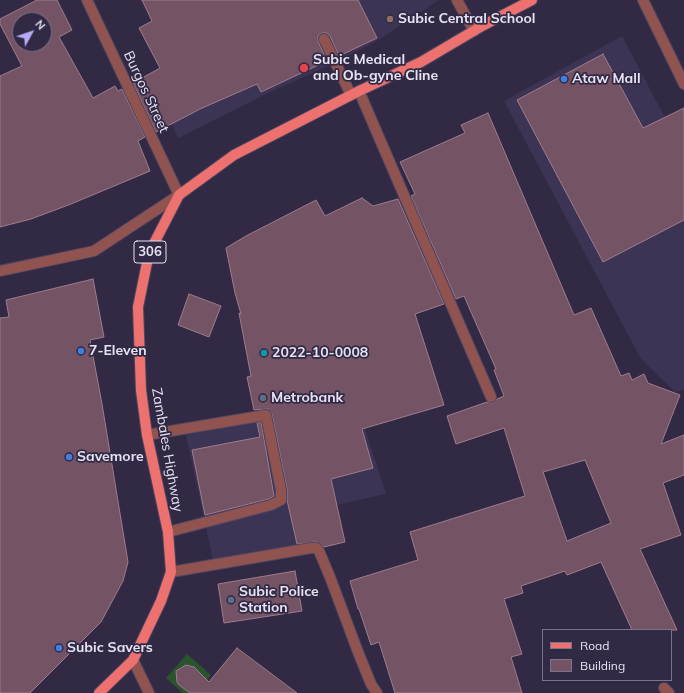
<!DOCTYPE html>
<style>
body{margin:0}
#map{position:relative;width:684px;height:693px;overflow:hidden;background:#322a45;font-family:Mulish,sans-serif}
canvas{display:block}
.legend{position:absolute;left:542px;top:629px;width:130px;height:52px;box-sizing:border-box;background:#322a45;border:1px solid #7a748b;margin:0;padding:5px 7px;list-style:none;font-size:12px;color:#e6e2f3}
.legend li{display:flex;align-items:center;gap:8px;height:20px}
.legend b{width:20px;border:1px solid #7a748b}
.north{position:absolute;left:12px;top:12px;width:40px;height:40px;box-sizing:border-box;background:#322a45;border:1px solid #7a748b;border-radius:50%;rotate:50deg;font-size:11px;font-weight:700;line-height:16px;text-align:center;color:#e6e2f3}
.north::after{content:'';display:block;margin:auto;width:14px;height:18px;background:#b7abf8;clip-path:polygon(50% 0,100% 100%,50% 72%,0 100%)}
</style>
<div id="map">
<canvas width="684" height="693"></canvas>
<ul class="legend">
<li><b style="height:5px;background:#ed716e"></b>Road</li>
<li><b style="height:11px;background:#735364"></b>Building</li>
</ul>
<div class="north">N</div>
</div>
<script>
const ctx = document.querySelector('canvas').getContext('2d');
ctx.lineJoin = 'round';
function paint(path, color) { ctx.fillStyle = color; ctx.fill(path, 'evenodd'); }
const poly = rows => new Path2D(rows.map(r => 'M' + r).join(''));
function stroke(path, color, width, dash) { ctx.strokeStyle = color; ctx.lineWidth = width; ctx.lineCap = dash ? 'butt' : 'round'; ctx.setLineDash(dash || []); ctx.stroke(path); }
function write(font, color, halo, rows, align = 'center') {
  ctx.font = font + ' Mulish,sans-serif'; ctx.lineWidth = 3.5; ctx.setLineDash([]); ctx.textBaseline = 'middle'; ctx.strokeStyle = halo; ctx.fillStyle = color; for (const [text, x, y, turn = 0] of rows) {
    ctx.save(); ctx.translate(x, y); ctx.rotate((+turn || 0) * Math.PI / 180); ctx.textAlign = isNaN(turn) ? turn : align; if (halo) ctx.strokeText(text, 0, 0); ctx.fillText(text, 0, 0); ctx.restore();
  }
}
const built = poly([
 [268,0,439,0,380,39,341,60,262,96,178,138,149,74,172,61],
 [622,36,684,154,684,390,675,392,641,359,504,101],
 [356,401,386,494,291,515,299,552,214,564,186,435]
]);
const green = poly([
 [187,654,211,675,196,693,183,693,166,678]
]);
const building = poly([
 [37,0,57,0,72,30,59,37,93,98,115,86,118,91,122,89,145,137,138,141,150,171,71,204,31,219,0,227,0,76,22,66,0,24,0,19,37,0],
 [20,20,44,20,44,44,20,44,20,20],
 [142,0,358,0,377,38,339,56,330,36,327,33,322,33,318,36,318,41,327,61,261,92,257,84,200,109,156,132,133,83,160,68,139,28,152,21,142,0],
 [603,54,643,128,684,108,684,220,603,262,517,100,603,54],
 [488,113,574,315,591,308,621,376,629,373,632,380,644,374,648,383,680,395,661,444,684,435,684,475,663,483,681,535,640,549,677,630,632,630,601,562,567,575,565,571,521,586,523,593,504,599,522,654,511,657,522,693,395,693,379,642,371,645,359,609,358,609,350,581,418,560,410,532,525,496,504,428,456,444,447,416,487,402,493,403,497,399,504,396,494,370,496,369,464,296,456,299,411,196,415,194,400,162,465,133,461,125,488,113],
 [585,460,611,523,567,541,543,472,585,460],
 [362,198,373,206,398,199,444,304,415,314,444,405,362,429,373,468,331,479,345,542,324,547,316,542,297,544,287,500,287,489,272,414,268,409,254,410,247,377,251,376,239,313,241,314,235,293,226,248,246,236,316,200,325,216,362,198],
 [93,279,104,337,90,340,102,404,128,562,123,581,101,622,30,693,0,693,0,318,9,317,6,300,93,279],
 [189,294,221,306,209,337,178,325,189,294],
 [261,422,274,496,269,499,205,515,192,450,260,437,257,423,261,422],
 [295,571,302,611,224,623,218,584,295,571],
 [237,648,297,693,190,693,179,685,177,682,176,671,186,665,194,667,209,682,237,648]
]);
const service = poly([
 [457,0,474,31],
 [643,0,684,84],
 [324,39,351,95],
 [359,91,491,397],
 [147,435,266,415,281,490,281,500,271,505,168,532],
 [664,688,669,693]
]);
const minor = poly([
 [0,271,94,251,179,195],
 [171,572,311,548,316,548,319,551,330,577,358,652,371,684,377,693],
 [133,660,149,693]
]);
const tertiary = poly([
 [87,0,179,195]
]);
const primary = poly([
 [99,693,133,660,161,601,171,572,168,532,147,435,141,390,138,307,149,253,179,195,234,155,359,91,421,62,482,26,532,0]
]);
const markers = [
 [390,19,4,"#8d6e63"],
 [304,68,5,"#e0444e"],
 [564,79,4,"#3f7fe0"],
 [81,351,4,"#3f7fe0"],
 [264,353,4,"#0f9aa8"],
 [263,398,4,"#5c6f8a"],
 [69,457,4,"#3f7fe0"],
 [231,600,4,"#5c6f8a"],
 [59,648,4,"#3f7fe0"]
];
const shields = [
 [150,252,32]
];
const shieldNames = [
 ["306",150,252]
];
const poiNames = [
 ["Subic Central School",398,19],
 ["Subic Medical",313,60],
 ["and Ob-gyne Cline",313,76],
 ["Ataw Mall",572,79],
 ["7-Eleven",89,351],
 ["2022-10-0008",272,353],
 ["Metrobank",271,398],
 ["Savemore",77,457],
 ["Subic Police",239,592],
 ["Station",239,608],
 ["Subic Savers",67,648]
];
const streetNames = [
 ["Burgos Street",146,92,65],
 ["Zambales Highway",167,450,80]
];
paint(built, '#3c3454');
paint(green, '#29542c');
paint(building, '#735364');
stroke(building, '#9e7c8d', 1);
stroke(service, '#4f4761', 12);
stroke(minor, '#4f4761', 12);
stroke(tertiary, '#4f4761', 12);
stroke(primary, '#4f4761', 12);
stroke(service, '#905350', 10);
stroke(minor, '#905350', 10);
stroke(tertiary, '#905350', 10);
stroke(primary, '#ed716e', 10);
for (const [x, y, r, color] of markers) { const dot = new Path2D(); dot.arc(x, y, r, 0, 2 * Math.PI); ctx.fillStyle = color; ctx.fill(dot); stroke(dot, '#322a45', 1.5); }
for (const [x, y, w] of shields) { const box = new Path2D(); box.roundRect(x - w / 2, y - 11, w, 22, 3); ctx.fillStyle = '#322a45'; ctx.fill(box); stroke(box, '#e6e2f3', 1); }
write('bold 13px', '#e6e2f3', null, shieldNames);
write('bold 14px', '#e6e2f3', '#322a45', poiNames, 'left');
write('14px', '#e6e2f3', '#322a45', streetNames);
</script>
